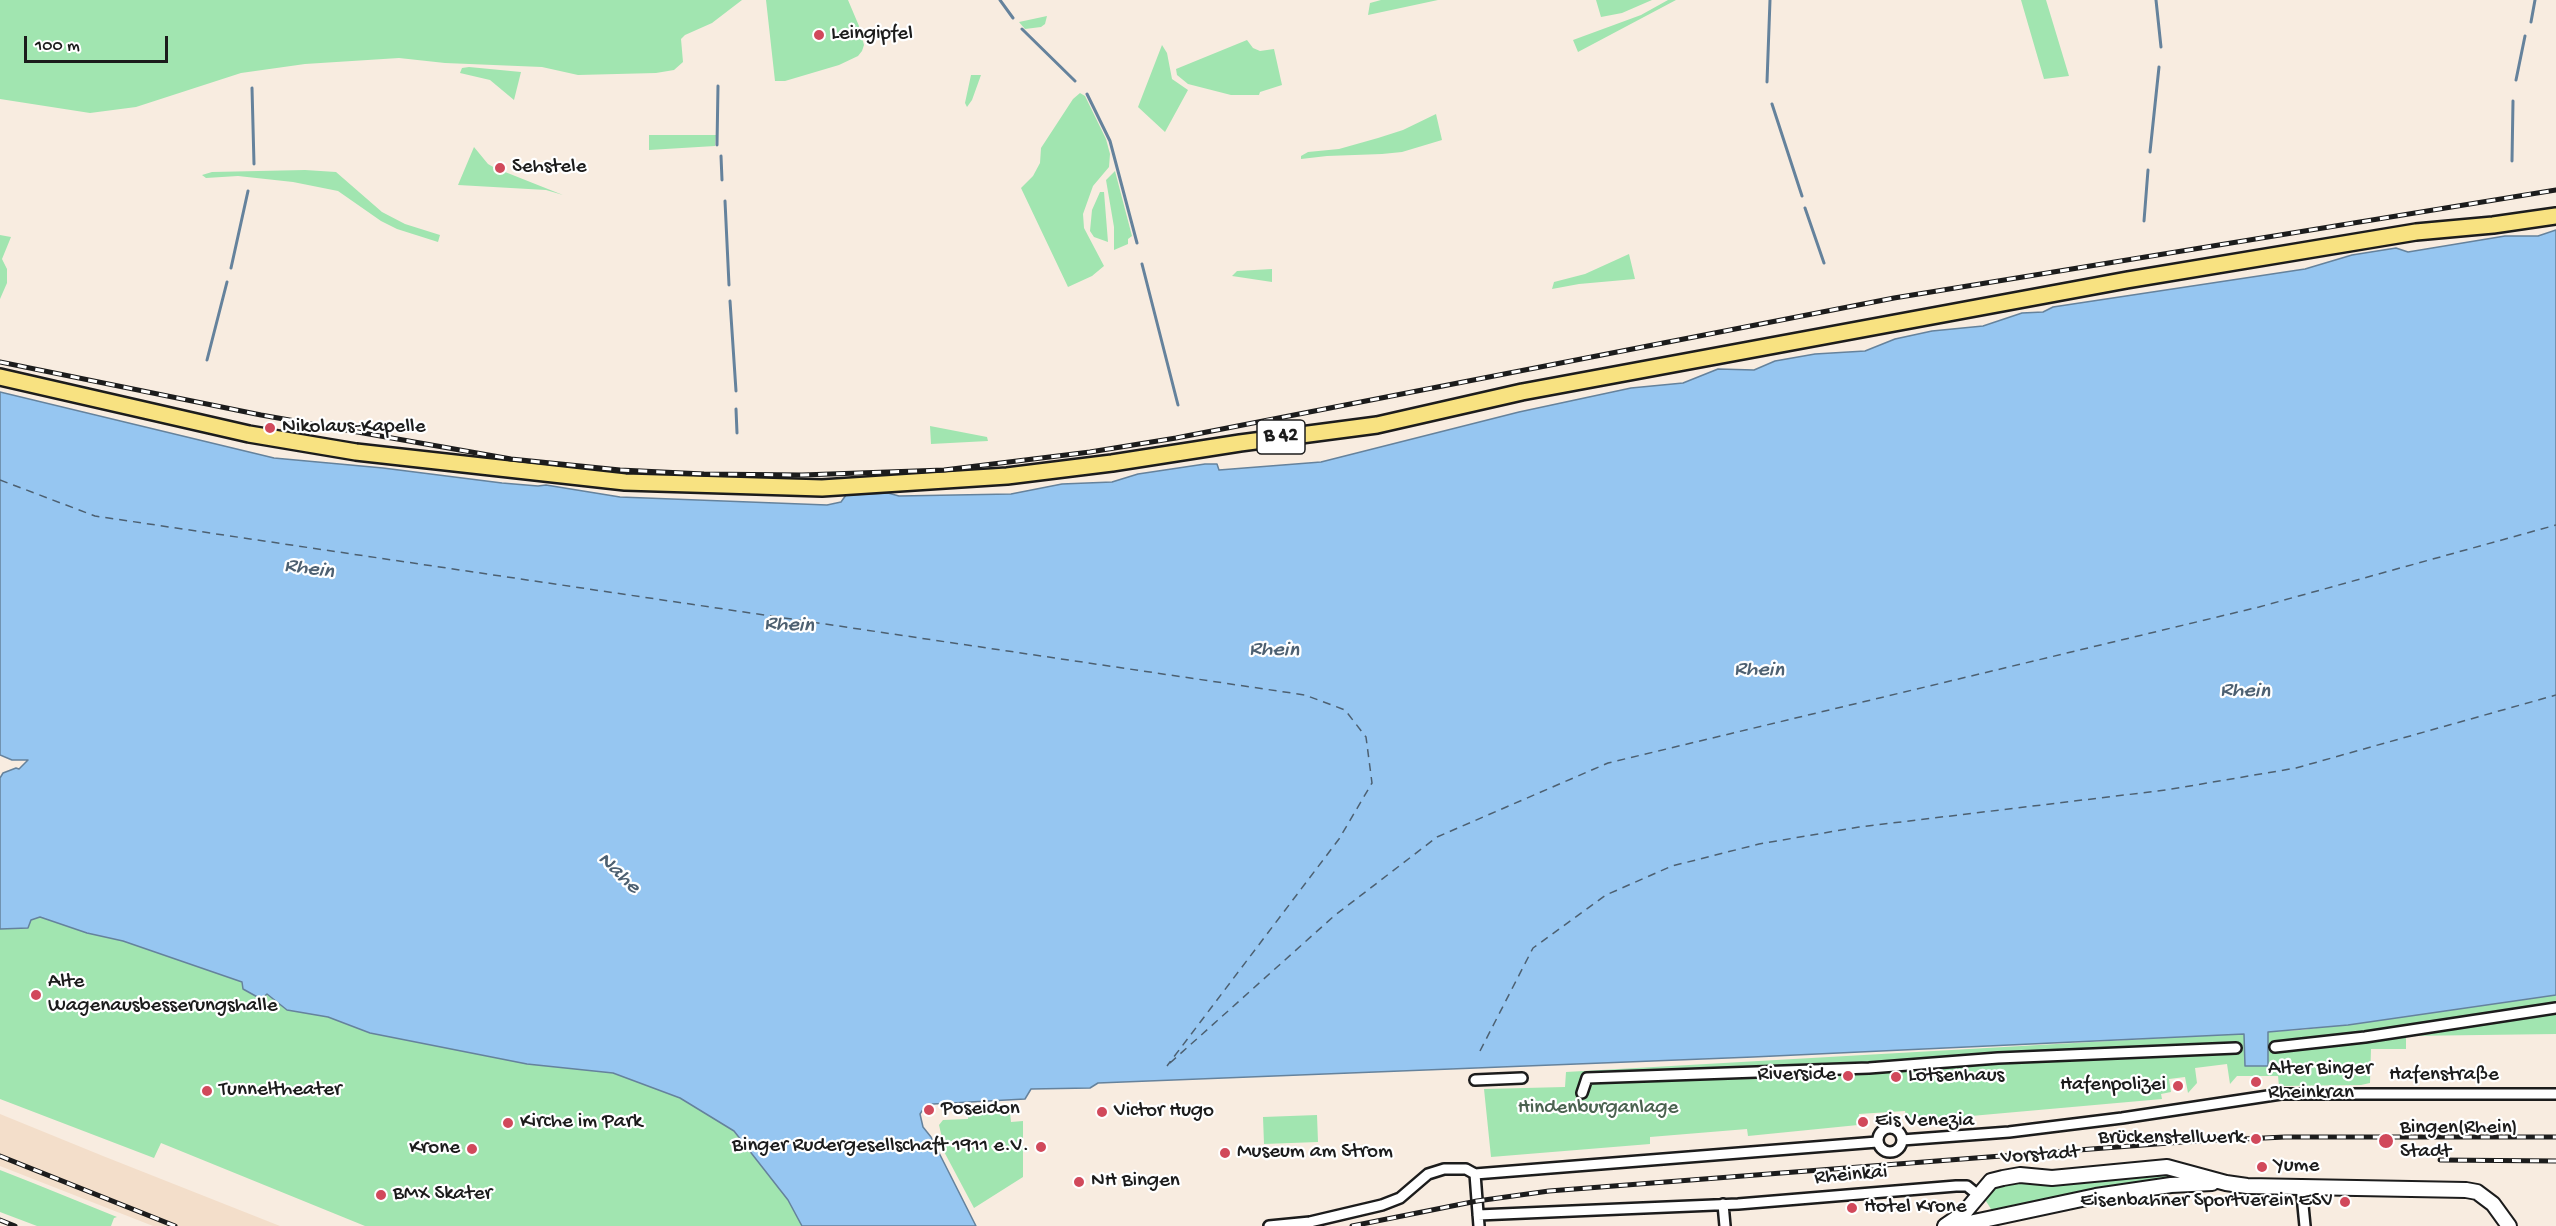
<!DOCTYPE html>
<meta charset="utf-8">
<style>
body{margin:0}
#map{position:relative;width:2556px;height:1226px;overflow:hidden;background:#f8ece0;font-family:"Gochi Hand",sans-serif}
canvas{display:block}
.scale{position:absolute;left:24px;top:36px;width:144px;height:27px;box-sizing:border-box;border:3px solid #1c1c1c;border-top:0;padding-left:8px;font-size:18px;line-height:21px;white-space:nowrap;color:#1c1c1c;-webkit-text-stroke:4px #fff;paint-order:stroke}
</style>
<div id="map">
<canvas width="2556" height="1226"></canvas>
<div class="scale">100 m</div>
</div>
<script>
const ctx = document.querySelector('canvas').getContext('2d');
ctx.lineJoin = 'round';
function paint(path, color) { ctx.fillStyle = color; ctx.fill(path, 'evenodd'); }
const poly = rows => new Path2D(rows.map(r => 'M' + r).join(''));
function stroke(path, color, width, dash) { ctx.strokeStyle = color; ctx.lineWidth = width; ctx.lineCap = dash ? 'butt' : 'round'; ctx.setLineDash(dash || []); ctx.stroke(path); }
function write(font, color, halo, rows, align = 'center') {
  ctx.font = font + ' "Gochi Hand",sans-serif'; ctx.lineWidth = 4.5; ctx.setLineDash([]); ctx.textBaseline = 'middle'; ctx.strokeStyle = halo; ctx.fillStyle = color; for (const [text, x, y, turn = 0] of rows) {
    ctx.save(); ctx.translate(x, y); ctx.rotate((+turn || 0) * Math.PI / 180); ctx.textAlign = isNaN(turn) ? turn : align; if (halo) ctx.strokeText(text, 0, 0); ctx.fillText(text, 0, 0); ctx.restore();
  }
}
const built = poly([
 [0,1114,103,1156,280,1226,153,1226,0,1166]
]);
const green = poly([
 [0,0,742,0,712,23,685,35,681,39,683,62,674,70,656,73,578,75,542,67,445,63,399,58,305,64,241,73,136,107,90,113,0,99],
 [766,0,848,0,859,26,864,45,862,51,858,56,839,65,785,81,775,81],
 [1381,0,1438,0,1368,15,1370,3],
 [1596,0,1652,0,1622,13,1601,17],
 [1668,0,1676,0,1578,52,1573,40,1641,15],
 [2021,0,2046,0,2069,76,2044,79],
 [1047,16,1045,24,1041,27,1025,29,1019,22],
 [1247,40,1253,48,1260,51,1274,49,1282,85,1260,92,1259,95,1231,95,1188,84,1177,75,1176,69],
 [1162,45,1167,53,1172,79,1188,90,1165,132,1138,107],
 [469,67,521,72,514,100,490,80,460,73,462,68],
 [971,75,981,75,972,100,967,107,965,103],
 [1080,93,1085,96,1106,139,1110,154,1109,167,1093,186,1083,214,1084,228,1104,266,1092,276,1068,287,1021,188,1033,176,1040,163,1041,148,1073,99],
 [1436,114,1442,140,1402,152,1382,154,1327,156,1301,159,1301,156,1308,152,1339,149,1378,138,1403,130],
 [649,135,716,135,715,146,649,150],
 [474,147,488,164,495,168,563,195,546,190,458,185],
 [305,170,336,172,382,212,405,224,440,235,438,242,397,229,381,221,338,191,293,182,238,176,206,178,202,175,212,172],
 [1115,171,1132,236,1128,239,1128,244,1114,250,1114,227,1106,180],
 [1100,192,1104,192,1108,242,1094,237,1090,231,1092,210],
 [0,235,11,237,2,259,7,269,7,283,0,299],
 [1629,254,1635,279,1579,284,1552,289,1554,282,1585,274],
 [1272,269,1272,282,1232,276,1237,271],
 [930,426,987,437,988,441,931,444],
 [40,917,87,933,123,941,242,982,243,989,267,994,287,1010,328,1017,370,1033,613,1073,680,1098,734,1131,788,1200,802,1226,365,1226,161,1143,154,1158,0,1099,0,929,28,928,31,920],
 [2556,995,2556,1034,2406,1036,2406,1049,2371,1049,2370,1083,2361,1085,2279,1086,2278,1076,2237,1076,2230,1084,2227,1064,2195,1068,2197,1083,2188,1093,2185,1077,2169,1079,2171,1092,2161,1094,2162,1099,1915,1121,1906,1117,1905,1111,1859,1114,1858,1125,1748,1136,1747,1129,1650,1137,1650,1144,1491,1157,1484,1089,1565,1087,1566,1072,2302,1030],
 [1010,1112,1011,1122,1023,1121,1023,1177,974,1208,940,1144,943,1142,939,1125,943,1120,968,1119,968,1113],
 [1317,1115,1318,1142,1264,1144,1263,1117],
 [0,1170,33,1183,117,1217,114,1218,111,1226,37,1226,0,1212],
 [2169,1172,2170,1180,1999,1211,1991,1209,1984,1198,1998,1181]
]);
const water = poly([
 [2556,230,2556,995,2348,1025,2268,1032,2268,1066,2245,1066,2244,1034,1753,1057,1098,1083,1090,1088,1031,1089,1025,1099,933,1104,926,1105,920,1114,923,1127,931,1137,976,1226,802,1226,788,1200,734,1131,680,1098,613,1073,527,1064,370,1033,328,1017,287,1010,267,994,261,999,243,989,242,982,123,941,87,933,40,917,31,920,28,928,0,929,0,778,3,773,16,768,19,769,28,760,12,760,0,755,0,392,274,458,383,468,502,483,538,486,546,485,620,497,827,505,841,502,846,495,888,493,899,496,1011,494,1062,484,1112,482,1138,474,1205,464,1217,464,1219,470,1321,462,1519,412,1631,388,1683,383,1718,369,1754,370,1775,361,1815,354,1865,351,1895,339,1932,331,1983,326,2022,313,2043,312,2053,307,2305,269,2352,255,2396,248,2408,252,2505,236,2538,236,2556,230]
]);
const stream = poly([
 [1000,0,1013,18],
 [2156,0,2161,47],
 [2531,22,2535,0],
 [1022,29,1075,81],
 [2516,80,2525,36],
 [1767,82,1770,0],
 [252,88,254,164],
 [1087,94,1110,141,1137,243],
 [1772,104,1802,196],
 [717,145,718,86],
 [2150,152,2159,67],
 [721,156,722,180],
 [2512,161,2513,101],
 [725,201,729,285],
 [1805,208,1824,263],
 [2144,221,2148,170],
 [1142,264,1178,405],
 [231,268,248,191],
 [730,301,736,391],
 [207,360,227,282],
 [736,409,737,433]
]);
const ferry = poly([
 [0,480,95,516,1305,695,1345,710,1366,737,1372,783,1339,839,1167,1066],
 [1480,1051,1533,948,1606,895,1672,866,1759,844,1859,827,2166,790,2296,768,2556,695],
 [1170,1063,1334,916,1437,837,1608,763,2259,607,2556,525]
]);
const street = poly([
 [2275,1047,2365,1037,2556,1008],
 [1475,1080,1522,1078],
 [1582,1093,1587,1078,1869,1068,1998,1058,2236,1048],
 '1878 1140a12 12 0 1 1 24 0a12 12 0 1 1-24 0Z',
 [1902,1140,2009,1132,2122,1118,2281,1094,2556,1094],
 [1475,1174,1877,1142],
 [1475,1174,1479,1226],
 [2301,1185,2305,1226],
 [1723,1204,1725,1226],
 [1478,1215,1738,1204,1956,1186,1967,1186,1978,1195],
 [1269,1226,1310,1222,1382,1205,1400,1198,1428,1174,1444,1169,1466,1169,1475,1174]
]);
const secondary = poly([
 [1945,1226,1964,1213,1991,1181,2003,1178,2020,1175,2052,1178,2167,1167,2226,1183,2247,1186,2466,1190,2477,1192,2493,1204,2509,1226],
 [1955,1226,2096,1196,2171,1185,2212,1183]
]);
const primary = poly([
 [0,377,249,434,356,452,625,482,822,488,1007,476,1112,463,1240,443,1377,425,1522,392,2127,280,2416,232,2493,225,2556,216]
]);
const rail = poly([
 [0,362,261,415,511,459,620,470,704,474,802,475,944,470,1090,452,1176,438,1894,298,2556,190],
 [0,1156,175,1226],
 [2440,1160,2556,1161],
 [0,1220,15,1226],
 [1352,1226,1477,1201,1549,1191,2182,1142,2285,1137,2556,1137]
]);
const markers = [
 [819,35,6,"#d1495b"],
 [500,168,6,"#d1495b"],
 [270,428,6,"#d1495b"],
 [36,995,6,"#d1495b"],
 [1848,1076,6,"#d1495b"],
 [1896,1077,6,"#d1495b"],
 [2256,1082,6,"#d1495b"],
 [2178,1086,6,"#d1495b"],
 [207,1091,6,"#d1495b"],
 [929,1110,6,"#d1495b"],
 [1102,1112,6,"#d1495b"],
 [1863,1122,6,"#d1495b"],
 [508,1123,6,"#d1495b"],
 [2256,1139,6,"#d1495b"],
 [2386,1141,8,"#d1495b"],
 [1041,1147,6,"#d1495b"],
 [472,1149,6,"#d1495b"],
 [1225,1153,6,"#d1495b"],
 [2262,1167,6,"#d1495b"],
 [1079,1182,6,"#d1495b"],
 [381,1195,6,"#d1495b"],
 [2345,1202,6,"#d1495b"],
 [1852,1208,6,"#d1495b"]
];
const shields = [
 [1281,437,48]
];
const shieldNames = [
 ["B 42",1281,437]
];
const poiNames = [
 ["Leingipfel",831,35],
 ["Sehstele",512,168],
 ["Nikolaus-Kapelle",282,428],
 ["Alte",48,983],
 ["Wagenausbesserungshalle",48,1007],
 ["Alter Binger",2268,1070],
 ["Rheinkran",2268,1094],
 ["Riverside",1836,1076,"right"],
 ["Lotsenhaus",1908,1077],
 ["Hafenpolizei",2166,1086,"right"],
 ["Tunneltheater",219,1091],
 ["Poseidon",941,1110],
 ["Victor Hugo",1114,1112],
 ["Eis Venezia",1875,1122],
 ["Kirche im Park",520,1123],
 ["Bingen(Rhein)",2400,1129],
 ["Stadt",2400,1153],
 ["Brückenstellwerk",2244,1139,"right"],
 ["Binger Rudergesellschaft 1911 e.V.",1029,1147,"right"],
 ["Krone",460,1149,"right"],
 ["Museum am Strom",1237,1153],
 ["Yume",2274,1167],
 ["NH Bingen",1091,1182],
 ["BMX Skater",393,1195],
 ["Eisenbahner Sportverein ESV",2333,1202,"right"],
 ["Hotel Krone",1864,1208]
];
const streetNames = [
 ["Hafenstraße",2444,1076],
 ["Vorstadt",2040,1156,-4],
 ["Rheinkai",1851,1176,-5]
];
const parkNames = [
 ["Hindenburganlage",1598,1109]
];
const waterNames = [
 ["Rhein",309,570,9],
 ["Rhein",789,626,3],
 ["Rhein",1274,651,2],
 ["Rhein",1759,671,2],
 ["Rhein",2245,692,2],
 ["Nahe",618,874,43]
];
paint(built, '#f3deca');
paint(green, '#a1e5b0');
paint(water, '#96c6f1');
stroke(water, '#65829c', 1.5);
stroke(stream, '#65829c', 3);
stroke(ferry, '#4d6071', 1.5, [8, 6]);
stroke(street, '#1c1c1c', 14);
stroke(secondary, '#1c1c1c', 18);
stroke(primary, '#1c1c1c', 20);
stroke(street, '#fff', 9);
stroke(secondary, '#fff', 14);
stroke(primary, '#f8e281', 15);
stroke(rail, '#1c1c1c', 5);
stroke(rail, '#fff', 3, [9]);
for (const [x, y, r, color] of markers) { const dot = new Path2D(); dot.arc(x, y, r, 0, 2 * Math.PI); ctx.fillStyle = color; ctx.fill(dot); stroke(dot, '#fff', 2); }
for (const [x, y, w] of shields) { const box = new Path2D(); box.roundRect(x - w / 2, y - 17, w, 34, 4.5); ctx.fillStyle = '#fff'; ctx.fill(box); stroke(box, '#1c1c1c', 1.5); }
write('bold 20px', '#1c1c1c', null, shieldNames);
write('21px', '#1c1c1c', '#fff', poiNames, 'left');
write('21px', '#1c1c1c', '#fff', streetNames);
write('21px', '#4b6250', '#fff', parkNames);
write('italic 22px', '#4d6071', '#fff', waterNames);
</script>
